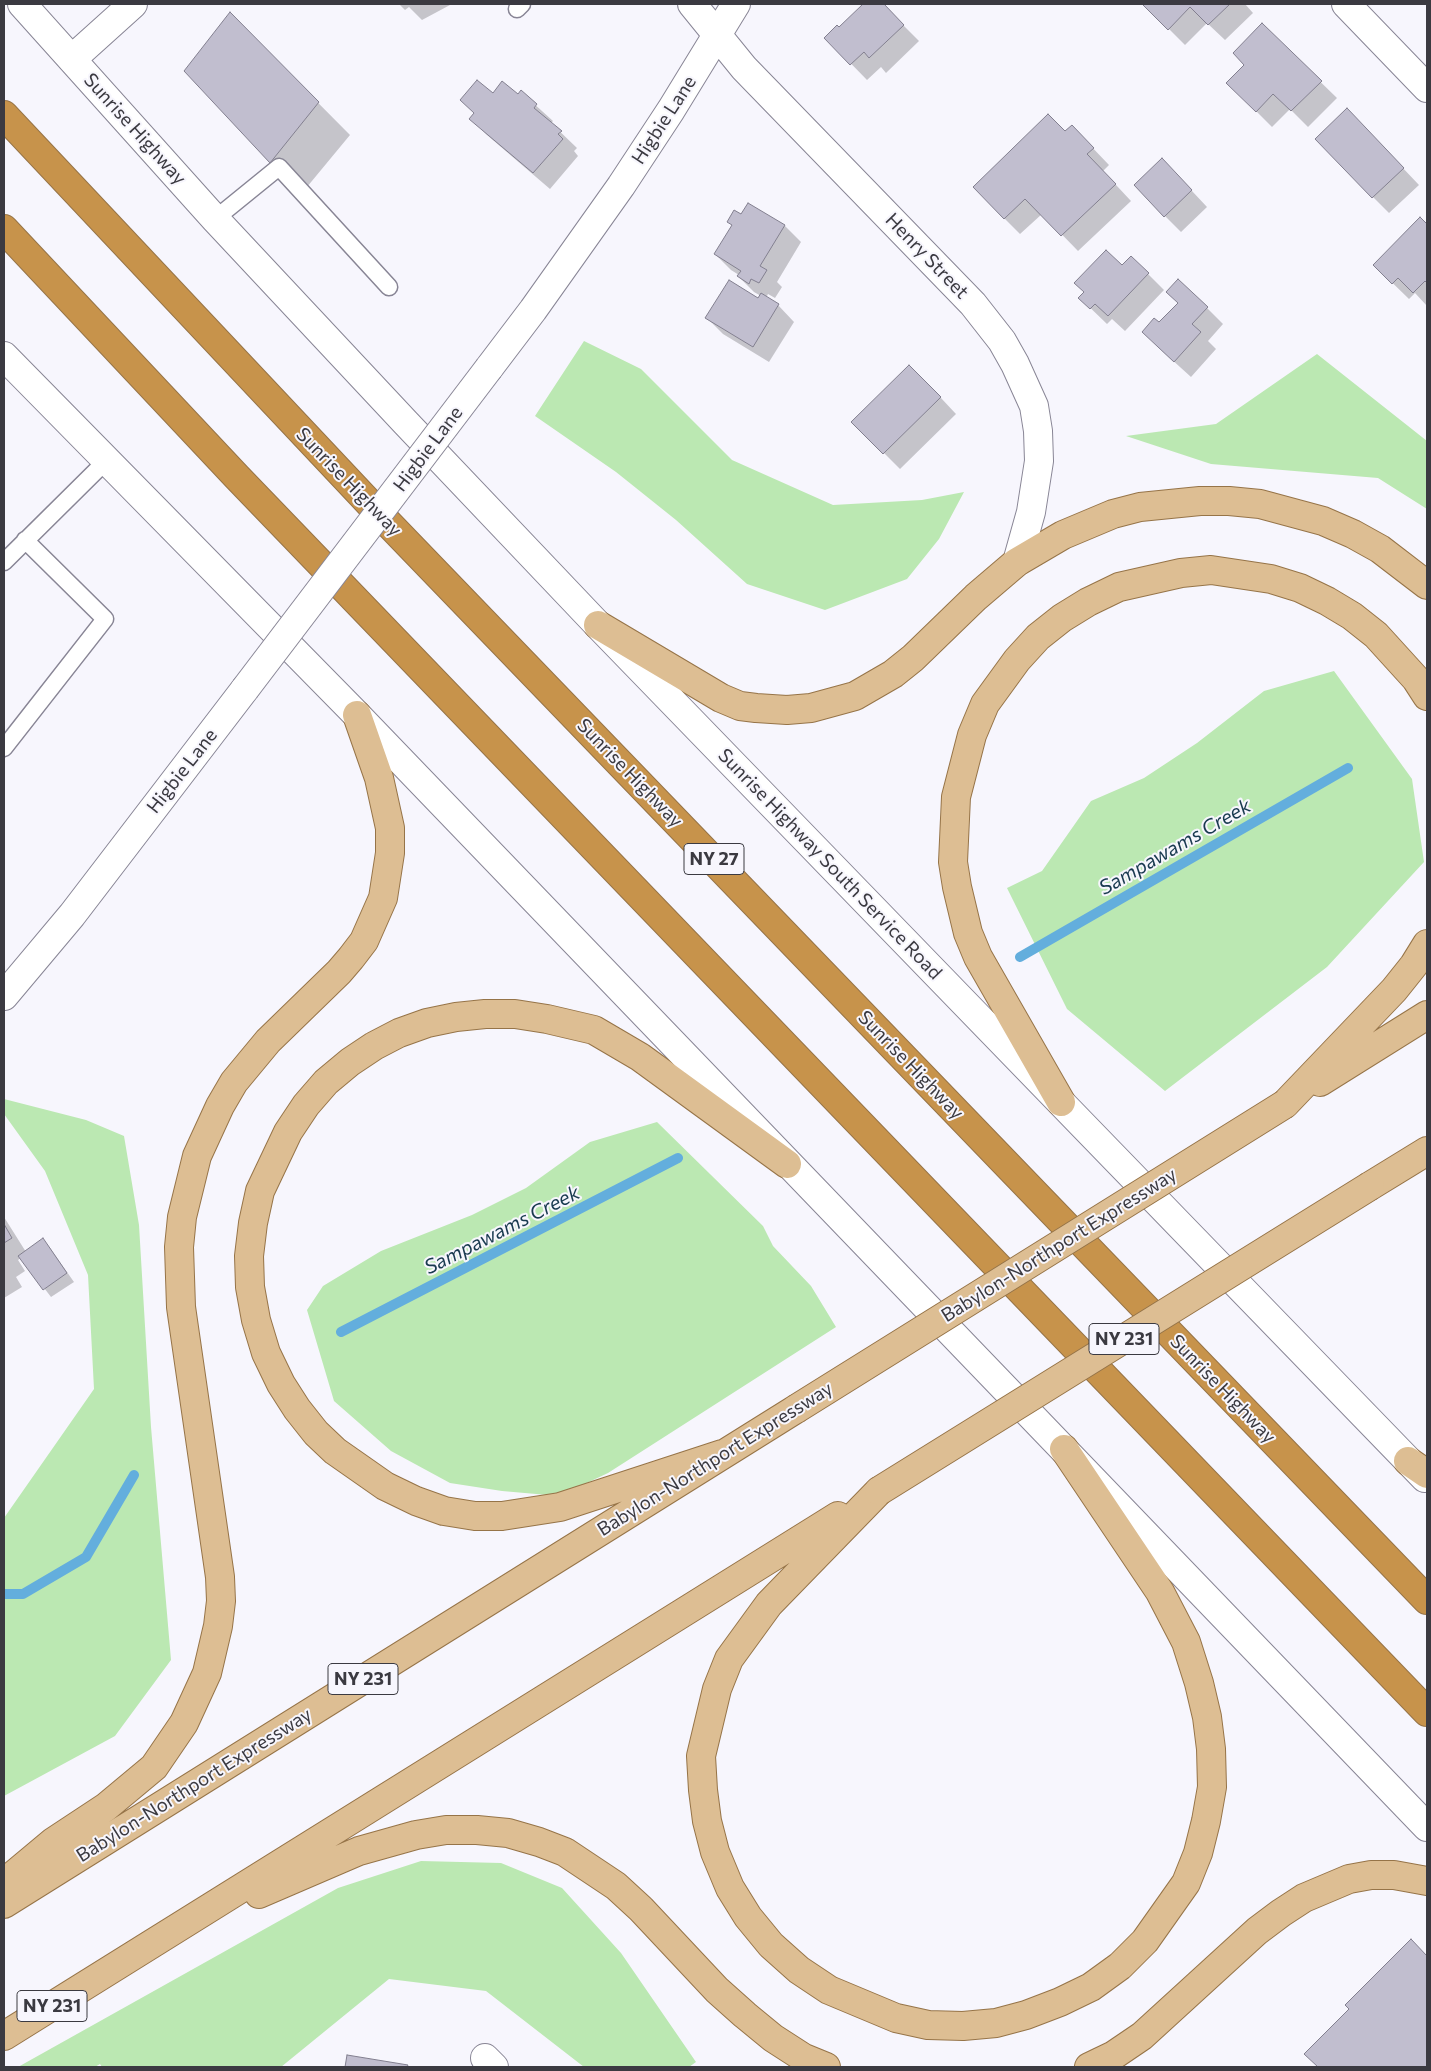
<!DOCTYPE html>
<style>
body{margin:0}
#map{position:relative;width:1431px;height:2071px;overflow:hidden;background:#f7f6fd;font-family:Commissioner,sans-serif}
canvas{display:block}
.frame{position:absolute;inset:0;border:5px solid #3b3a41;pointer-events:none}
</style>
<div id="map">
<canvas width="1431" height="2071"></canvas>
<div class="frame"></div>
</div>
<script>
const ctx = document.querySelector('canvas').getContext('2d');
ctx.lineJoin = 'round';
function paint(path, color) { ctx.fillStyle = color; ctx.fill(path, 'evenodd'); }
const poly = rows => new Path2D(rows.map(r => 'M' + r).join(''));
function stroke(path, color, width, dash) { ctx.strokeStyle = color; ctx.lineWidth = width; ctx.lineCap = dash ? 'butt' : 'round'; ctx.setLineDash(dash || []); ctx.stroke(path); }
function write(font, color, halo, rows, align = 'center') {
  ctx.font = font + ' Commissioner,sans-serif'; ctx.lineWidth = 4; ctx.setLineDash([]); ctx.textBaseline = 'middle'; ctx.strokeStyle = halo; ctx.fillStyle = color; for (const [text, x, y, turn = 0] of rows) {
    ctx.save(); ctx.translate(x, y); ctx.rotate((+turn || 0) * Math.PI / 180); ctx.textAlign = isNaN(turn) ? turn : align; if (halo) ctx.strokeText(text, 0, 0); ctx.fillText(text, 0, 0); ctx.restore();
  }
}
const green = poly([
 [584,341,641,369,732,460,833,505,922,500,964,492,939,539,907,579,825,610,747,584,676,520,616,472,535,416],
 [1317,354,1427,441,1427,509,1378,478,1211,464,1126,436,1216,424],
 [1334,671,1412,779,1424,862,1327,967,1165,1091,1067,1009,1007,888,1042,871,1091,801,1144,778,1197,743,1264,691],
 [4,1099,86,1120,124,1136,139,1225,151,1427,171,1660,115,1736,4,1796,4,1518,94,1389,88,1275,45,1171,4,1114],
 [657,1122,763,1226,773,1246,811,1286,836,1327,608,1473,559,1496,502,1491,450,1483,391,1451,334,1401,307,1310,323,1286,381,1251,472,1215,526,1188,590,1142],
 [421,1861,501,1863,562,1888,621,1953,696,2062,689,2067,584,2067,486,1991,389,1979,281,2067,102,2067,100,2064,95,2067,18,2067,338,1888]
]);
const shadow = poly([
 [399,4,450,4,450,5,422,20,409,7,405,10],
 [865,4,882,4,919,41,886,73,881,67,867,80,826,38,839,29],
 [1144,4,1245,4,1253,13,1225,40,1207,23,1185,45],
 [230,14,350,135,302,193,186,71],
 [1262,25,1337,98,1308,127,1290,109,1272,127,1228,83,1246,65],
 [521,92,553,121,551,123,577,148,574,151,578,156,550,189,487,135,471,119,493,95,518,96],
 [1363,126,1419,185,1389,213,1373,197],
 [1066,133,1088,143,1109,165,1103,171,1131,201,1078,251,1042,214,1020,234,1004,218],
 [1178,176,1207,207,1181,232,1165,216],
 [749,205,785,226,801,242,777,282,782,287,775,298,768,294,766,298,778,305,794,322,769,362,723,334,707,318,759,299,761,296,754,292,738,276,739,275,731,270,715,254],
 [1420,219,1427,226,1427,306,1415,293,1409,299,1374,265],
 [1122,267,1148,274,1164,290,1125,331,1112,319,1107,324,1080,298],
 [1207,308,1223,324,1208,341,1216,349,1191,377,1159,348],
 [926,382,956,414,900,469,853,422],
 [4,1217,26,1252,43,1240,50,1248,74,1282,51,1297,21,1258,18,1260,25,1271,16,1277,22,1287,4,1298],
 [1411,1941,1427,1957,1427,2067,1319,2067,1306,2054,1350,2009],
 [348,2056,407,2066,408,2067,346,2067]
]);
const stream = poly([
 [1020,957,1348,768],
 [341,1332,678,1158],
 [4,1594,23,1594,86,1557,134,1475]
]);
const building = poly([
 [863,4,884,4,904,25,869,58,864,52,850,65,824,38,837,25,839,27,863,4],
 [1142,4,1230,4,1208,25,1190,7,1168,30,1142,4],
 [230,12,319,102,270,163,184,71,230,12],
 [1262,23,1322,81,1291,111,1273,94,1256,112,1226,83,1244,65,1233,53,1262,23],
 [477,80,493,93,502,81,518,94,521,90,537,104,534,108,562,131,558,134,563,139,533,173,469,119,474,113,460,100,477,80],
 [1347,108,1404,168,1372,198,1315,139,1347,108],
 [1048,114,1065,131,1072,125,1094,148,1087,154,1116,184,1061,236,1025,199,1004,219,973,187,1048,114],
 [1162,158,1192,190,1164,217,1134,185,1162,158],
 [748,203,785,225,760,266,767,270,759,283,751,279,749,284,737,276,741,271,714,254,732,225,727,222,734,210,741,214,748,203],
 [1420,217,1427,224,1427,283,1425,281,1413,293,1398,278,1392,284,1373,265,1420,217],
 [1106,250,1122,265,1131,256,1149,273,1108,316,1095,304,1090,309,1078,298,1084,292,1074,283,1106,250],
 [1178,279,1208,307,1192,324,1201,332,1174,362,1142,332,1154,318,1159,322,1178,303,1166,292,1178,279],
 [729,280,758,298,761,293,779,304,753,347,705,318,729,280],
 [909,365,941,397,883,454,851,422,909,365],
 [4,1224,12,1238,4,1243,4,1224],
 [43,1238,67,1273,43,1290,18,1256,43,1238],
 [1411,1939,1427,1956,1427,2067,1318,2067,1304,2054,1349,2009,1345,2005,1411,1939],
 [347,2055,408,2065,407,2067,345,2067,347,2055]
]);
const service = poly([
 [517,9,522,4],
 [215,219,279,167,389,287],
 [4,562,107,460],
 [4,748,105,619,25,540]
]);
const minor = poly([
 [1346,4,1427,88],
 [485,2058,494,2067]
]);
const tertiary = poly([
 [692,4,744,68,973,304,1002,341,1015,364,1034,406,1038,431,1039,461,1031,512,1017,562],
 [72,59,133,4],
 [489,368,533,310,621,186,671,110,736,4],
 [4,996,72,915,245,689]
]);
const secondary = poly([
 [22,4,215,219,406,423,598,625,1425,1478],
 [4,356,357,715,1427,1827]
]);
const primary = poly([
 [598,625,721,698,740,706,756,708,787,710,811,708,855,696,893,674,913,658,976,597,1017,562,1063,535,1113,514,1140,507,1200,501,1229,501,1260,504,1323,521,1353,534,1380,549,1427,585],
 [1320,1082,1427,1015],
 [1061,1102,978,957,968,933,957,887,953,862,956,797,972,735,985,704,1017,660,1038,637,1062,618,1088,602,1119,587,1181,573,1211,570,1271,579,1300,588,1327,601,1352,616,1376,635,1416,679,1427,696],
 [1285,1104,1394,990,1414,965,1427,944],
 [1370,1186,1427,1151],
 [722,1454,560,1507,502,1516,475,1516,444,1511,416,1501,385,1486,335,1451,316,1433,297,1409,281,1384,266,1353,256,1320,250,1287,249,1256,253,1223,260,1191,288,1132,306,1105,326,1082,350,1062,374,1046,399,1033,427,1023,456,1017,485,1014,515,1014,547,1019,594,1030,640,1057,787,1164],
 [1408,1461,1427,1474],
 [879,1491,769,1604,729,1659,717,1689,701,1756,703,1790,707,1821,715,1852,730,1888,748,1917,771,1945,799,1970,829,1990,896,2018,928,2025,963,2026,996,2023,1026,2015,1060,2002,1091,1987,1120,1966,1145,1941,1186,1883,1198,1853,1206,1821,1212,1787,1211,1749,1207,1717,1199,1683,1186,1642,1160,1592,1064,1449],
 [4,1883,53,1842,106,1807,154,1767,184,1723,207,1673,218,1626,221,1601,220,1577,181,1307,179,1247,182,1217,197,1156,220,1106,234,1082,268,1041,339,972,351,958,364,941,383,898,390,853,390,828,379,778,357,715],
 [259,1894,359,1851,416,1835,446,1830,477,1830,508,1833,539,1842,565,1852,616,1886,641,1909,717,1990,745,2015,773,2038,804,2058,826,2067],
 [4,1904,796,1409],
 [4,2036,838,1516],
 [1089,2067,1114,2055,1142,2036,1257,1931,1281,1913,1304,1898,1349,1879,1371,1875,1394,1875,1427,1881]
]);
const motorway = poly([
 [4,115,387,522,1427,1600],
 [4,229,237,477,1427,1712]
]);
const tertiaryBridge = poly([
 [245,689,489,368]
]);
const primaryBridge = poly([
 [796,1409,1285,1104],
 [879,1491,1370,1186]
]);
const shields = [
 [714,859,60],
 [1124,1339,70],
 [363,1679,70],
 [52,2006,70]
];
const shieldNames = [
 ["NY 27",714,859],
 ["NY 231",1124,1339],
 ["NY 231",363,1679],
 ["NY 231",52,2006]
];
const streetNames = [
 ["Higbie Lane",664,120,-57],
 ["Sunrise Highway",135,129,48],
 ["Henry Street",927,256,46],
 ["Higbie Lane",428,449,-53],
 ["Sunrise Highway",349,482,46],
 ["Higbie Lane",182,771,-52],
 ["Sunrise Highway",630,773,46],
 ["Sunrise Highway South Service Road",830,864,46],
 ["Sunrise Highway",911,1065,46],
 ["Babylon-Northport Expressway",1059,1245,-32],
 ["Sunrise Highway",1223,1389,46],
 ["Babylon-Northport Expressway",715,1459,-32],
 ["Babylon-Northport Expressway",194,1785,-32]
];
const waterNames = [
 ["Sampawams Creek",1175,847,-30],
 ["Sampawams Creek",502,1230,-27]
];
paint(green, '#bbe8b2');
paint(shadow, '#0003');
stroke(stream, '#63aedd', 10);
paint(building, '#c1becf');
stroke(building, '#827f8f', 1);
stroke(service, '#888595', 19);
stroke(minor, '#888595', 30);
stroke(tertiary, '#888595', 30);
stroke(secondary, '#888595', 30);
stroke(primary, '#967448', 30);
stroke(motorway, '#967448', 30);
stroke(service, '#fff', 16);
stroke(minor, '#fff', 28);
stroke(tertiary, '#fff', 28);
stroke(secondary, '#fff', 28);
stroke(primary, '#ddbe93', 28);
stroke(motorway, '#c7934b', 28);
stroke(tertiaryBridge, '#888595', 30, []);
stroke(primaryBridge, '#967448', 30, []);
stroke(tertiaryBridge, '#fff', 28);
stroke(primaryBridge, '#ddbe93', 28);
for (const [x, y, w] of shields) { const box = new Path2D(); box.roundRect(x - w / 2, y - 15.5, w, 31, 4); ctx.fillStyle = '#f7f6fd'; ctx.fill(box); stroke(box, '#3b3a41', 1); }
write('bold 18px', '#3b3a41', null, shieldNames);
write('19px', '#3b3a41', '#f7f6fd', streetNames);
write('italic 20px', '#193a4f', '#f7f6fd', waterNames);
</script>
